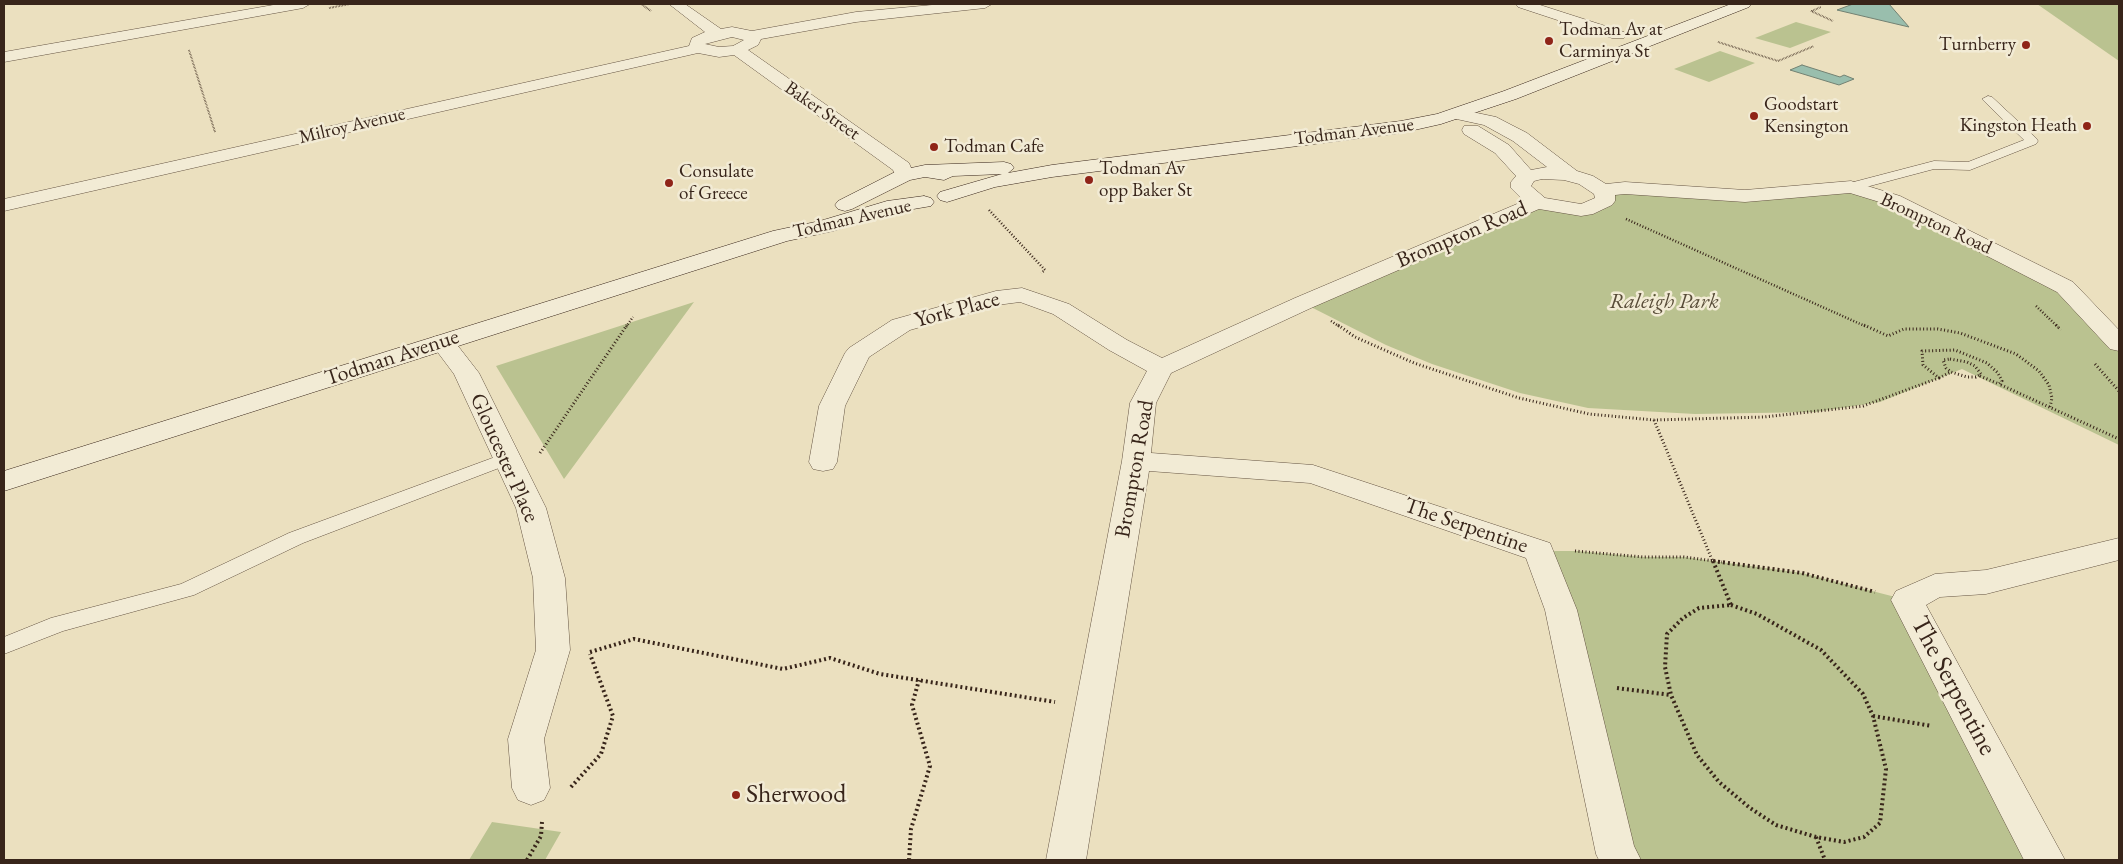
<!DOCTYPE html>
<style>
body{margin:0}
#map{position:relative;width:2123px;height:864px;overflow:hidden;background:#ebe0bf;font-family:"EB Garamond",serif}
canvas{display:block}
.frame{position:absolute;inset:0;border:5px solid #38251a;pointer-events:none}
</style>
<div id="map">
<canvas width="2123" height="864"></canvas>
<div class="frame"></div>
</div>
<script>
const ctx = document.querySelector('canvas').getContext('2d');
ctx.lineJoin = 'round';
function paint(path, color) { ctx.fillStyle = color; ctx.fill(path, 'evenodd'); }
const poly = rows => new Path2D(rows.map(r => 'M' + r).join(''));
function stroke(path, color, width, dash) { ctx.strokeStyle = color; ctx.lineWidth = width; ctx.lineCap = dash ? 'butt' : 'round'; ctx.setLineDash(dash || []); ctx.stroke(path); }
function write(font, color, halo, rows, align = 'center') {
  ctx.font = font + ' "EB Garamond",serif'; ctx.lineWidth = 5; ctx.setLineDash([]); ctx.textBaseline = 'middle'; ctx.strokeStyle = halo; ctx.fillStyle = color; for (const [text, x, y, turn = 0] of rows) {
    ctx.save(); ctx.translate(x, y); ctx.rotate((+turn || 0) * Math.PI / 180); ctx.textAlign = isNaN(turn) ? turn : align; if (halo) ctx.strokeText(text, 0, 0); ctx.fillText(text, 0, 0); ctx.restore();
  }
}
const green = poly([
 [2037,4,2119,4,2119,61],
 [1796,22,1831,32,1790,48,1755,38],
 [1720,51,1755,63,1709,82,1674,69],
 [1851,187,2065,287,2119,344,2119,445,1962,369,1880,402,1815,412,1695,414,1588,408,1520,393,1432,364,1386,345,1303,303,1538,202,1593,208,1602,190,1745,196],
 [694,302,564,479,496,366],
 [1539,551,1577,551,1643,557,1684,557,1802,573,1907,600,2045,860,1621,860,1616,853],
 [492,822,561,832,545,860,469,860]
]);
const water = poly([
 [1853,4,1889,4,1909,27,1837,10,1853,4],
 [1802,65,1840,77,1844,75,1854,79,1839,85,1790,70,1802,65]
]);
const pathFar3 = poly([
 [641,4,651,11],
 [329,8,350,4],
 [1811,11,1833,21],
 [1812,11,1821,7],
 [1718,42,1778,61,1814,46],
 [189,50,215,132]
]);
const pathFar2 = poly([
 [989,210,1045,270,1041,273],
 [1626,219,1867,327],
 [2036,306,2058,327],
 [1331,321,1340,327],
 [626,327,633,317]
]);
const pathFar1 = poly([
 [1338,325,1355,337,1414,363,1519,398,1589,414,1654,420,1764,417,1863,406,1939,378,1923,365,1922,351,1955,350,1987,363,1998,373,2002,381,1999,384,2119,439],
 [1864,325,1888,336,1904,329,1938,329,1960,333,2016,354,2039,371,2049,385,2052,398,2050,407],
 [2056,325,2061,330],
 [1950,359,1967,362,1975,366,1981,374,1976,377,1967,377,1951,372,1946,368,1943,360,1950,359],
 [2095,364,2119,391],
 [1980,376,1999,384],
 [1939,378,1951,372],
 [1654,420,1713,562],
 [540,453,627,325],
 [1575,551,1643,557,1684,557,1722,562]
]);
const path = poly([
 [1713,561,1731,605],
 [1713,561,1802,573,1875,592],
 [1731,605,1757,614,1821,650,1863,694,1873,716,1886,769,1880,823,1864,837,1844,842,1816,837,1776,825,1750,808,1719,782,1697,755,1671,695,1665,667,1667,634,1683,618,1699,608,1731,605],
 [590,652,634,639,783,669,830,658,880,674,1055,702],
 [1617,688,1671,695],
 [1873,716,1932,726],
 [571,787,601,754,613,716,590,654],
 [1816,837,1825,860],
 [527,860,541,836,542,822],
 [909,860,911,829,930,766,912,705,919,680]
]);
const service = poly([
 [1988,96,1992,97,2036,138,2038,141,2036,144,1970,170,1934,169,1851,191,1845,187,1846,184,1934,161,1968,162,2024,140,1984,101,1982,99,1988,96],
 [506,453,512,455,515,459,512,463,303,543,194,595,63,631,4,654,4,637,51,618,181,584,289,533,506,453]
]);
const minor = poly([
 [279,4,310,4,303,8,4,62,4,52,279,4],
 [669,4,685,4,721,29,732,27,752,31,856,12,943,4,992,4,985,8,856,22,761,39,758,45,748,50,909,163,914,175,911,179,904,181,897,179,893,170,734,55,719,57,698,53,4,211,4,199,689,46,692,38,705,32,669,4],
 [732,37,744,40,733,46,719,47,705,44,732,37],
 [1516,4,1537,4,1624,32,1626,35,1624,38,1612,38,1518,7,1516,4],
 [1458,109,1496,117,1527,133,1577,171,1593,176,1606,184,1625,182,1745,190,1851,181,1900,196,2073,282,2119,330,2119,351,2110,349,2057,292,1886,204,1850,193,1745,202,1625,194,1615,195,1615,201,1612,205,1593,214,1581,216,1539,209,1311,308,1171,373,1156,403,1151,453,1313,465,1550,543,1577,610,1634,846,1641,860,1599,860,1596,854,1545,610,1526,558,1310,483,1149,471,1086,860,1046,860,1122,461,1130,403,1147,371,1109,350,1053,314,1020,302,997,305,910,330,869,357,845,406,837,462,833,469,823,471,813,469,809,462,819,406,845,353,849,348,892,320,996,291,1022,288,1069,304,1127,340,1162,358,1295,298,1524,201,1511,188,1511,182,1516,176,1495,153,1464,134,1462,130,1464,126,1478,126,1509,145,1531,170,1547,167,1513,141,1484,125,1452,118,1449,114,1452,110,1458,109],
 [1542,179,1564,180,1579,184,1594,194,1595,198,1581,204,1545,198,1531,186,1534,181,1542,179],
 [442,335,451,337,479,373,546,508,565,578,570,650,544,739,550,788,544,800,531,805,518,800,512,788,508,739,536,650,533,578,516,508,454,374,430,342,433,337,442,335],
 [2119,538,2119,560,1986,594,1940,597,1926,605,2065,860,2024,860,1891,600,1896,591,1935,574,1986,570,2119,538]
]);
const secondary = poly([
 [1731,4,1751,4,1749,7,1516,99,1441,124,1401,133,1052,177,995,187,947,202,940,200,937,196,940,192,1002,174,953,176,944,180,925,177,910,180,852,209,845,211,838,209,835,205,838,201,897,171,925,165,1004,162,1011,164,1014,168,1008,173,1052,165,1401,121,1437,114,1504,91,1731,4],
 [924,196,931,198,934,202,931,206,890,213,833,231,787,241,4,491,4,471,773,231,820,221,887,201,924,196]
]);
const markers = [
 [1549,41,5,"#8f2418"],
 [2026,45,5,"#8f2418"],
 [1754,116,5,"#8f2418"],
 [2087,126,5,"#8f2418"],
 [934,147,5,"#8f2418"],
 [1089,180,5,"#8f2418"],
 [669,183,5,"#8f2418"],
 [736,795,5,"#8f2418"]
];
const farPoinames = [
 ["Todman Av at",1559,30],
 ["Carminya St",1559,52],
 ["Turnberry",2016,45,"right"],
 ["Goodstart",1764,105],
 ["Kensington",1764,127],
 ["Kingston Heath",2077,126,"right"],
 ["Todman Cafe",944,147],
 ["Todman Av",1099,169],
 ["opp Baker St",1099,191],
 ["Consulate",679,172],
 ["of Greece",679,194]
];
const farStreetnames = [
 ["Baker Street",822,111,35],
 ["Milroy Avenue",352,126,-13],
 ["Todman Avenue",1354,132,-7],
 ["Todman Avenue",852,219,-13],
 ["Brompton Road",1936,224,25]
];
const streetNames = [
 ["Brompton Road",1462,235,-23],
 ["York Place",957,310,-15],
 ["Todman Avenue",392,358,-18],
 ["Gloucester Place",504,458,66],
 ["Brompton Road",1135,469,-80],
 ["The Serpentine",1466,526,19]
];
const parkNames = [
 ["Raleigh Park",1664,302]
];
const nearStreetnames = [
 ["The Serpentine",1953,686,62]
];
const nearPoinames = [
 ["Sherwood",746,795]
];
paint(green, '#bac290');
paint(water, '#99bead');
stroke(water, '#728172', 1);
stroke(service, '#655443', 1);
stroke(minor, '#655443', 1);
stroke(secondary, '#38251a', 1);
stroke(pathFar3, '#38251a', 2, [0.5, 1]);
stroke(pathFar2, '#38251a', 2.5, [1, 2]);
stroke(pathFar1, '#38251a', 3, [1, 2.5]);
stroke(path, '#38251a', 4, [2, 3]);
paint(service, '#f2ebd5');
paint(minor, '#f2ebd5');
paint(secondary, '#f2ebd5');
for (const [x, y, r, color] of markers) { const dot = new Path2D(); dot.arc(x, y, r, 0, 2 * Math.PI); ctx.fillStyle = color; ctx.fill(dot); stroke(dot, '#f2ebd5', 2); }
write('19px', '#38251a', '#f2ebd5', farPoinames, 'left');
write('19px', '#38251a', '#f2ebd5', farStreetnames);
write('22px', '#38251a', '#f2ebd5', streetNames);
write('italic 22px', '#584c38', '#f2ebd5', parkNames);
write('26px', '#38251a', '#f2ebd5', nearStreetnames);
write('26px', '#38251a', '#f2ebd5', nearPoinames, 'left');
</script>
